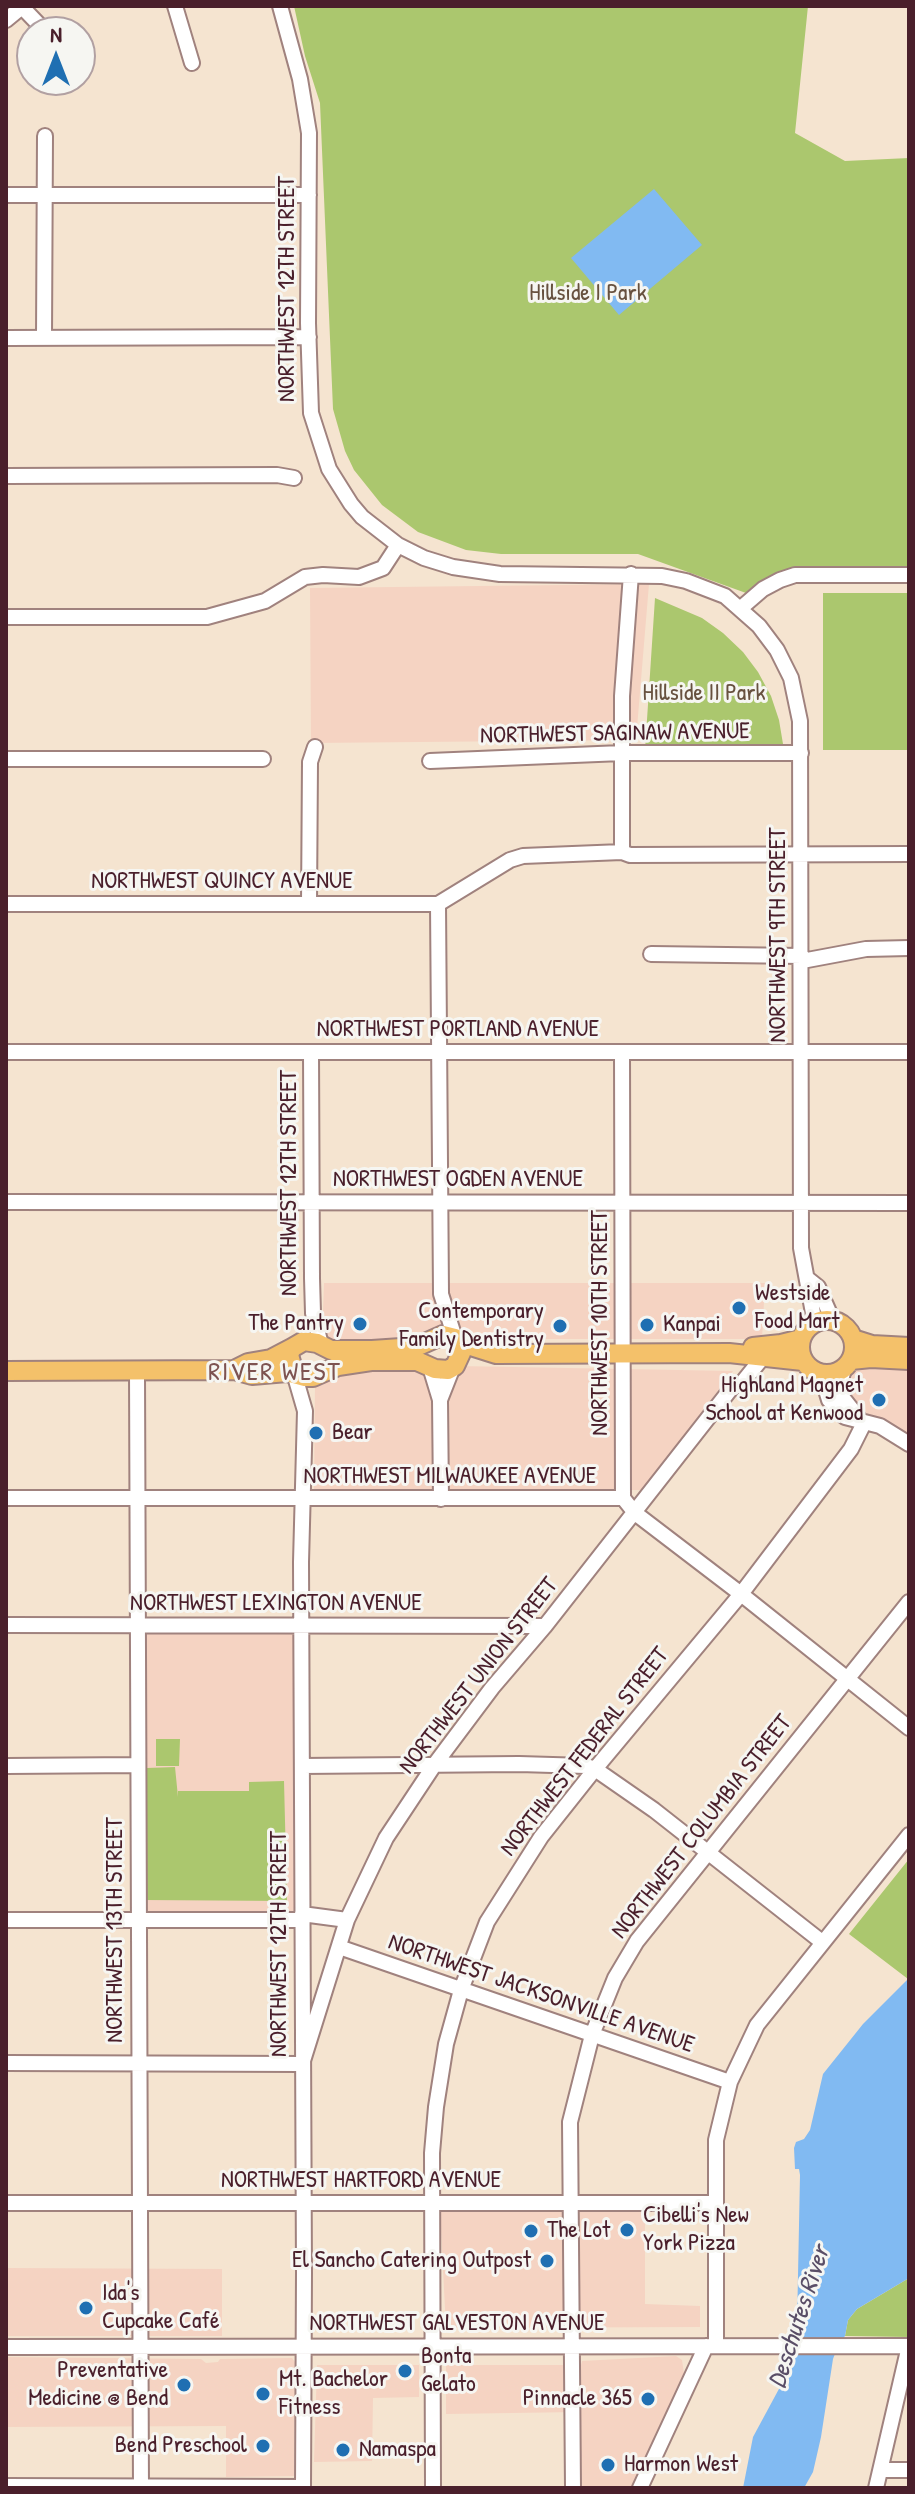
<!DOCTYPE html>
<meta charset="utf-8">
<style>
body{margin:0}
#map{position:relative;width:915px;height:2494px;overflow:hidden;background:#f5e4d0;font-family:"Patrick Hand",sans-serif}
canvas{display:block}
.frame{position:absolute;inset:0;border:8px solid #4a1f2b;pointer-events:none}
.north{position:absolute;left:16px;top:16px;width:80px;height:80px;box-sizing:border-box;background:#f6f6f2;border:2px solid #b1a0a2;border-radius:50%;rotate:0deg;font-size:22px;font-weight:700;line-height:32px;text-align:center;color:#4a1f2b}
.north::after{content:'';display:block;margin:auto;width:28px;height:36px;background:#1f6fb2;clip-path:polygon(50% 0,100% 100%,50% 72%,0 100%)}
</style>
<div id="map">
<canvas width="915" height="2494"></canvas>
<div class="frame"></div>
<div class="north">N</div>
</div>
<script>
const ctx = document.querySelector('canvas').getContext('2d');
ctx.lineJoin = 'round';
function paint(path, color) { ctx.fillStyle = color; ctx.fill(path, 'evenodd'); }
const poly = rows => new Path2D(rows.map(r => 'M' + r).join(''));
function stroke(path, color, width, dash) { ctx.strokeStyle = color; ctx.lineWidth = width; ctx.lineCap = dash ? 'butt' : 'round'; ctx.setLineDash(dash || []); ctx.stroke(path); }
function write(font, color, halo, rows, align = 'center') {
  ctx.font = font + ' "Patrick Hand",sans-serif'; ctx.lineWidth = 6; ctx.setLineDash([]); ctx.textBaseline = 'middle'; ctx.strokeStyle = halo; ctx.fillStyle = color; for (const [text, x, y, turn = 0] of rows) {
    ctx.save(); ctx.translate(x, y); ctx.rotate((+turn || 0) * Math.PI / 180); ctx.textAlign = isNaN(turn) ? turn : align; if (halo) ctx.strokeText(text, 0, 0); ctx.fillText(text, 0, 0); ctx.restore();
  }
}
const built = poly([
 [649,584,636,740,311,743,310,588],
 [324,1283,765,1283,762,1339,387,1339,335,1347,322,1340],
 [856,1364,909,1366,909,1436,888,1422,857,1411,844,1384,850,1369],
 [458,1366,733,1371,642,1490,314,1490,315,1385,347,1368],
 [146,1631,293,1632,295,1635,294,1911,151,1912,146,1910],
 [440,2210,645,2211,645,2304,700,2306,700,2327,446,2328],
 [6,2268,222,2269,222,2336,6,2336],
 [676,2356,682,2360,684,2374,632,2488,579,2488,578,2412,446,2414,446,2365,581,2365,582,2361],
 [6,2357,201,2359,206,2363,218,2362,220,2359,292,2358,295,2362,294,2476,226,2477,226,2426,6,2427],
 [317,2365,419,2365,419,2397,373,2398,372,2461,314,2462]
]);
const green = poly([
 [294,6,808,6,795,133,845,161,909,158,909,567,798,567,770,576,746,593,638,554,501,554,466,550,418,532,382,505,354,470,345,451,333,409,320,103,305,56],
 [823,593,909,593,909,750,823,750],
 [655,598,702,618,723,633,743,652,758,672,771,696,779,720,784,750,645,750],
 [156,1739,180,1739,179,1766,156,1766],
 [175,1767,178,1797,178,1791,249,1791,249,1782,284,1781,287,1901,143,1900,147,1768],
 [909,1859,909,1978,908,1979,849,1934],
 [909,2278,909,2337,845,2336,848,2320,857,2309]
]);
const water = poly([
 [654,189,702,245,619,315,571,258],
 [909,1978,909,2278,857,2309,848,2320,845,2336,839,2343,833,2359,821,2437,813,2472,804,2488,743,2488,753,2437,780,2387,797,2325,800,2175,799,2169,795,2169,794,2148,796,2142,804,2139,810,2130,823,2074,863,2024]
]);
const minor = poly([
 [175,6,192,63],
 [280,6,300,79,309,133,308,323,311,413,329,469,351,504,362,517,398,545,424,558,453,567,500,574,662,576,686,581,725,596,759,626,777,650,791,678,800,721,801,1248,813,1313,811,1325],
 [22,7,46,32],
 [6,20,23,6],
 [6,195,309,195],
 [44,337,45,136],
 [6,338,309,337],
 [6,476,277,475,294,478],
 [741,608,763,589,780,580,795,575,909,575],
 [6,617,207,617,265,601,305,577,323,575,359,577,383,568,398,545],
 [6,759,263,759],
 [430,761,622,753,801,753],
 [622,852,622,696,631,574],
 [6,904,438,904,510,860,523,856,622,852,630,855,909,854],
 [309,904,310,762,315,747],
 [438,904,441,1294,455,1338],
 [651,954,802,956],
 [802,961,866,949,909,948],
 [6,1052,909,1052],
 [311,1052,312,1278,313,1313,321,1345],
 [622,1052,623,1498],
 [6,1202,909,1203],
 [808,1279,818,1287,833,1321],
 [430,1367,440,1400,453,1367],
 [844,1368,841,1381,843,1398,858,1417],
 [137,1372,141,2488],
 [294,1373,305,1411,301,1562,304,2272,303,2488],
 [821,1374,829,1400,845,1417,880,1426,909,1444],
 [440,1400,441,1499],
 [6,1498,623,1498,635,1513,741,1594,909,1728],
 [6,1625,545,1626],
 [6,1766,138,1765],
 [302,1766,519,1764,586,1766,595,1769,654,1810,822,1942],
 [302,1914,347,1920],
 [6,1920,302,1920],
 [339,1947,730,2082],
 [6,2063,302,2064,347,1920,386,1838,435,1764,492,1688,545,1626,730,1390,742,1383,763,1357],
 [6,2203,716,2203],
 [716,2346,716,2140,730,2082,757,2025,909,1835],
 [6,2347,909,2346],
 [881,2470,909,2470],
 [6,2486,303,2487],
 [433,2488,432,2153,436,2107,446,2044,461,1990,487,1922,541,1837,595,1769,741,1594,851,1449,864,1423],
 [573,2488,570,2122,592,2035,615,1978,637,1941,909,1602],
 [640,2488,706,2346],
 [876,2488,909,2346]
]);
const major = poly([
 '800 1347a27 27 0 1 1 54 0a27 27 0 1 1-54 0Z',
 [853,1339,872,1345,909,1347],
 [458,1342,496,1354,729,1353,803,1361],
 [753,1347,781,1344,801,1339],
 [851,1360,871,1358,909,1360],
 [236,1369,248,1363,271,1359,292,1348],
 [6,1371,234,1370,252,1375,287,1372,305,1377,313,1377,338,1366,371,1361,417,1361,435,1369,448,1370,455,1366,461,1353,455,1338,443,1335,416,1347,372,1350,331,1350,317,1343,304,1341,292,1348,289,1355,294,1373]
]);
const markers = [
 [739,1308,8,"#1f6fb2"],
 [360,1324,8,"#1f6fb2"],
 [647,1325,8,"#1f6fb2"],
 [560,1326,8,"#1f6fb2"],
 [879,1400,8,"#1f6fb2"],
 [316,1433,8,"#1f6fb2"],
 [627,2230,8,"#1f6fb2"],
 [531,2231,8,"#1f6fb2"],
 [547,2261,8,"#1f6fb2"],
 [86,2308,8,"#1f6fb2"],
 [405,2371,8,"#1f6fb2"],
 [184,2385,8,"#1f6fb2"],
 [263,2394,8,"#1f6fb2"],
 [648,2399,8,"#1f6fb2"],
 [263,2446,8,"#1f6fb2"],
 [343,2450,8,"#1f6fb2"],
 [608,2465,8,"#1f6fb2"]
];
const streetNames = [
 ["NORTHWEST 12TH STREET",288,289,-90],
 ["NORTHWEST SAGINAW AVENUE",615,734,-1],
 ["NORTHWEST QUINCY AVENUE",222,882],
 ["NORTHWEST 9TH STREET",779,935,-90],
 ["NORTHWEST PORTLAND AVENUE",458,1030],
 ["NORTHWEST OGDEN AVENUE",458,1180],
 ["NORTHWEST 12TH STREET",290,1183,-90],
 ["NORTHWEST 10TH STREET",601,1323,-90],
 ["NORTHWEST MILWAUKEE AVENUE",450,1477],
 ["NORTHWEST LEXINGTON AVENUE",276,1604],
 ["NORTHWEST UNION STREET",479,1676,-52],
 ["NORTHWEST FEDERAL STREET",585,1752,-52],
 ["NORTHWEST COLUMBIA STREET",702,1827,-52],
 ["NORTHWEST 13TH STREET",116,1930,-90],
 ["NORTHWEST 12TH STREET",280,1944,-90],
 ["NORTHWEST JACKSONVILLE AVENUE",541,1994,19],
 ["NORTHWEST HARTFORD AVENUE",361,2181],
 ["NORTHWEST GALVESTON AVENUE",457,2324]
];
const parkNames = [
 ["Hillside I Park",588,294],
 ["Hillside II Park",704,694]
];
const poiNames = [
 ["Westside",755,1294],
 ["Food Mart",755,1322],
 ["Contemporary",544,1312,"right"],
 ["Family Dentistry",544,1340,"right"],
 ["The Pantry",344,1324,"right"],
 ["Kanpai",663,1325],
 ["Highland Magnet",863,1386,"right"],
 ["School at Kenwood",863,1414,"right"],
 ["Bear",332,1433],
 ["Cibelli's New",643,2216],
 ["York Pizza",643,2244],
 ["The Lot",547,2231],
 ["El Sancho Catering Outpost",531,2261,"right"],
 ["Ida's",102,2294],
 ["Cupcake Café",102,2322],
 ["Bonta",421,2357],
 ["Gelato",421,2385],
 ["Preventative",168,2371,"right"],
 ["Medicine @ Bend",168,2399,"right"],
 ["Mt. Bachelor",279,2380],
 ["Fitness",279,2408],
 ["Pinnacle 365",632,2399,"right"],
 ["Bend Preschool",247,2446,"right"],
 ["Namaspa",359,2450],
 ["Harmon West",624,2465]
];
const neighbourhoodNames = [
 ["RIVER WEST",275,1373]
];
const waterNames = [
 ["Deschutes River",800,2317,-72]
];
paint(built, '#f5d3c2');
paint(green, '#abc76e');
paint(water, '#81baf2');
stroke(minor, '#a0827e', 18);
stroke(major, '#a0827e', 22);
stroke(minor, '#fff', 14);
stroke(major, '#f4c16a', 18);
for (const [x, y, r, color] of markers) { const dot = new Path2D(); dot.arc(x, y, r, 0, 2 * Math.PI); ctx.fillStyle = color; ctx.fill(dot); stroke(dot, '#f6f6f2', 3); }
write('24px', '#4a1f2b', '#f6f6f2', streetNames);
write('24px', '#67513f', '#f6f6f2', parkNames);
write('24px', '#4a1f2b', '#f6f6f2', poiNames, 'left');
ctx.letterSpacing = '2px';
write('26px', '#7d5250', '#f6f6f2', neighbourhoodNames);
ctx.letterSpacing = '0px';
write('italic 26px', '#5a4e67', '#f6f6f2', waterNames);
</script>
